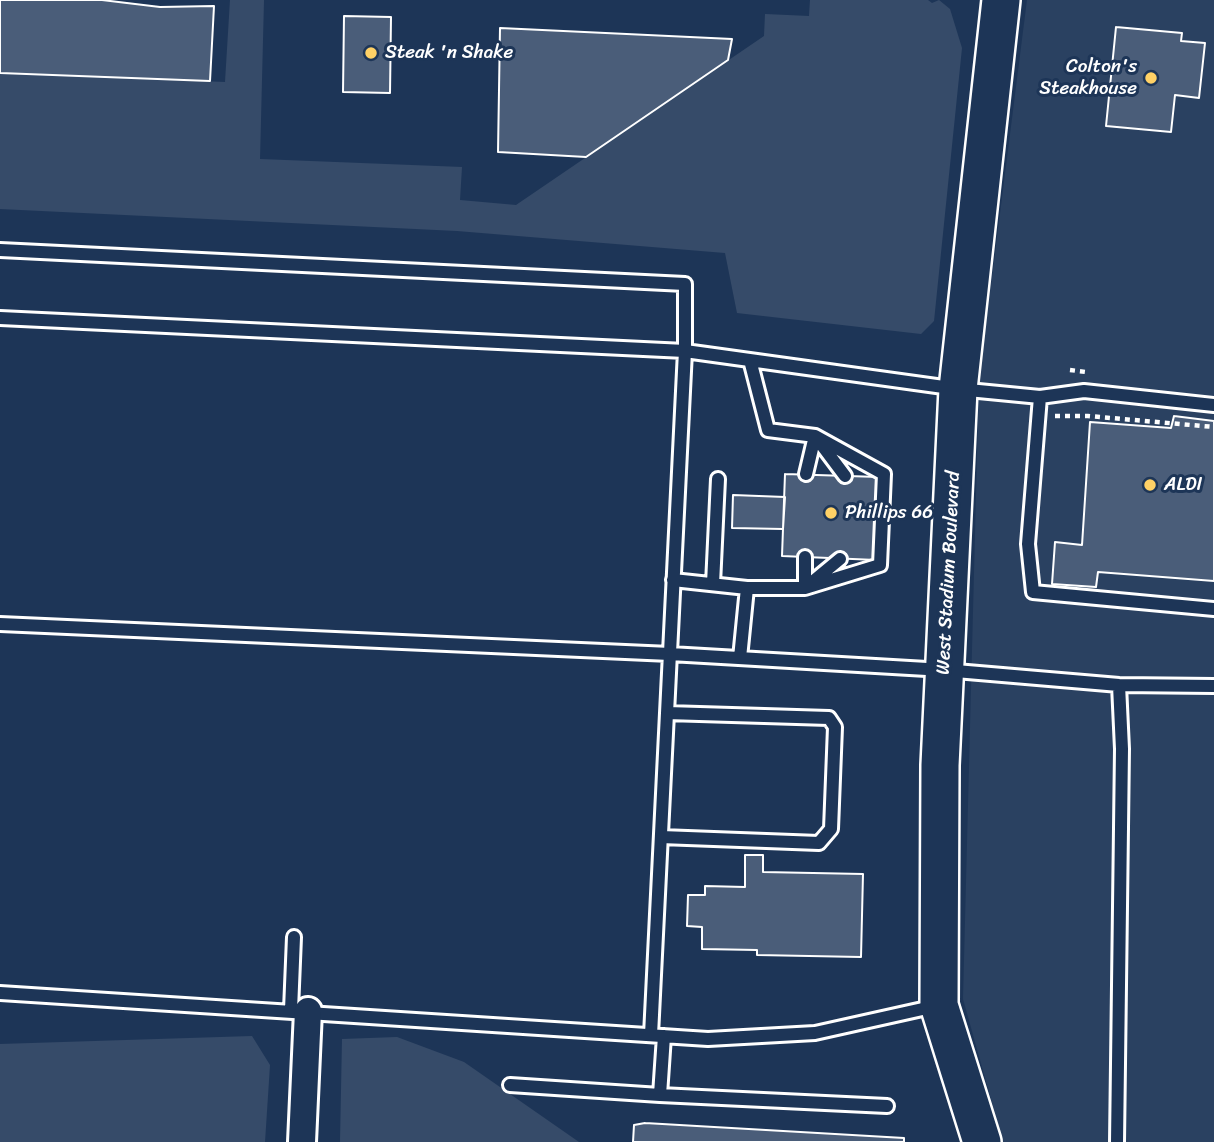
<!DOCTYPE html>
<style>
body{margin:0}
canvas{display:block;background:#1d3557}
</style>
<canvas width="1214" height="1142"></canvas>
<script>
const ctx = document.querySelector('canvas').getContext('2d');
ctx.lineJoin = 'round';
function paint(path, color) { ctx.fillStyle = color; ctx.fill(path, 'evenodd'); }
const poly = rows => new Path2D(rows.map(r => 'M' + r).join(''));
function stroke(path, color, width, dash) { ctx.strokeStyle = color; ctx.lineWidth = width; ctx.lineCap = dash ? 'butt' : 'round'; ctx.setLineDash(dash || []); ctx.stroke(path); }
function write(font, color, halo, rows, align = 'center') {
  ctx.font = font + ' Sriracha,sans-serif'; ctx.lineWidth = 6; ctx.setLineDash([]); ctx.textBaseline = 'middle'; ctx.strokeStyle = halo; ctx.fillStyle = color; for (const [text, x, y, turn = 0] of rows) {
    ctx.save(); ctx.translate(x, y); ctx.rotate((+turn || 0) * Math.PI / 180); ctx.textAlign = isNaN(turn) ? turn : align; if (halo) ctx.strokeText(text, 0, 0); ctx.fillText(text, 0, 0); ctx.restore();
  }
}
const built = poly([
 [1027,0,1214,0,1214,1142,1003,1142,963,999,979,380]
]);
const green = poly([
 [230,0,264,0,260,159,462,167,460,200,516,205,764,36,765,14,809,16,810,0,928,0,932,3,939,0,950,9,962,48,934,321,921,334,737,313,725,253,457,231,0,209,0,73,225,82],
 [252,1036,270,1065,265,1142,0,1142,0,1044],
 [397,1037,464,1062,579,1142,340,1142,342,1039]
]);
const building = poly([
 [0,0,102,0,160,7,214,6,210,81,0,73,0,0],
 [344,16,391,17,390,93,343,92,344,16],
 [1116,27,1182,33,1181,41,1205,43,1199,98,1175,95,1171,132,1106,126,1116,27],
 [500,28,732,39,728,60,586,157,498,152,500,28],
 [1174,416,1214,421,1214,581,1098,572,1096,587,1052,584,1055,542,1082,545,1090,422,1171,428,1174,416],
 [785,474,879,477,876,560,782,556,785,474],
 [733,495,785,497,783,529,732,528,733,495],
 [745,855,763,855,763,872,863,874,861,957,757,955,757,950,702,949,702,927,687,926,688,895,705,895,705,886,745,887,745,855],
 [645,1123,904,1138,904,1142,633,1142,634,1125,645,1123]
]);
const path = poly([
 [1070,370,1086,372],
 [1055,416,1088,416,1214,427]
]);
const lane = poly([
 [0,250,685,284,685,351,0,318],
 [750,360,768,430,815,436,884,474,880,565,805,588,840,559],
 [1040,397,1028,544,1033,592,1214,609],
 [806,474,815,436,845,476],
 [673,580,747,588,740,658],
 [713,584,718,479],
 [747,588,805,588,805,557],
 [0,624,670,654,944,670,1119,685,1214,686],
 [661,837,819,843,831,829,835,727,829,718,667,713],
 [0,993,708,1039,815,1033,936,1006],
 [291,1010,294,937],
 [651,1035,685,351,958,389,1040,397,1084,391,1214,405],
 [664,1036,660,1095,887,1106],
 [510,1085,660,1095],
 [1117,1142,1122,749,1119,685]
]);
const street = poly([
 [302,1142,308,1011]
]);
const secondary = poly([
 [982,1142,939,1005,940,765,958,389,1001,0]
]);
const markers = [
 [371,53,7,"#ffd166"],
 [1151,78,7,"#ffd166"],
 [1150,485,7,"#ffd166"],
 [831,513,7,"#ffd166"]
];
const poiNames = [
 ["Steak 'n Shake",385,53],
 ["Colton's",1137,67,"right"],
 ["Steakhouse",1137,89,"right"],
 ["ALDI",1164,485],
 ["Phillips 66",845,513]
];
const streetNames = [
 ["West Stadium Boulevard",949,573,-87]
];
paint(built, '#2a4161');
paint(green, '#364b69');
paint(building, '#4a5d79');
stroke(building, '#fff', 2);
stroke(lane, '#fff', 18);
stroke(street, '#fff', 32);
stroke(secondary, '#fff', 42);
stroke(path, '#fff', 4.5, [5, 5]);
stroke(lane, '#1d3557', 12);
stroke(street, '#1d3557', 26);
stroke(secondary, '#1d3557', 37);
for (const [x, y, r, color] of markers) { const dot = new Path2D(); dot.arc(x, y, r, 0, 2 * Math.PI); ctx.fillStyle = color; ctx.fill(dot); stroke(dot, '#1d3557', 2.5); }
write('19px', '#fff', '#1d3557', poiNames, 'left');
write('19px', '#fff', '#1d3557', streetNames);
</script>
